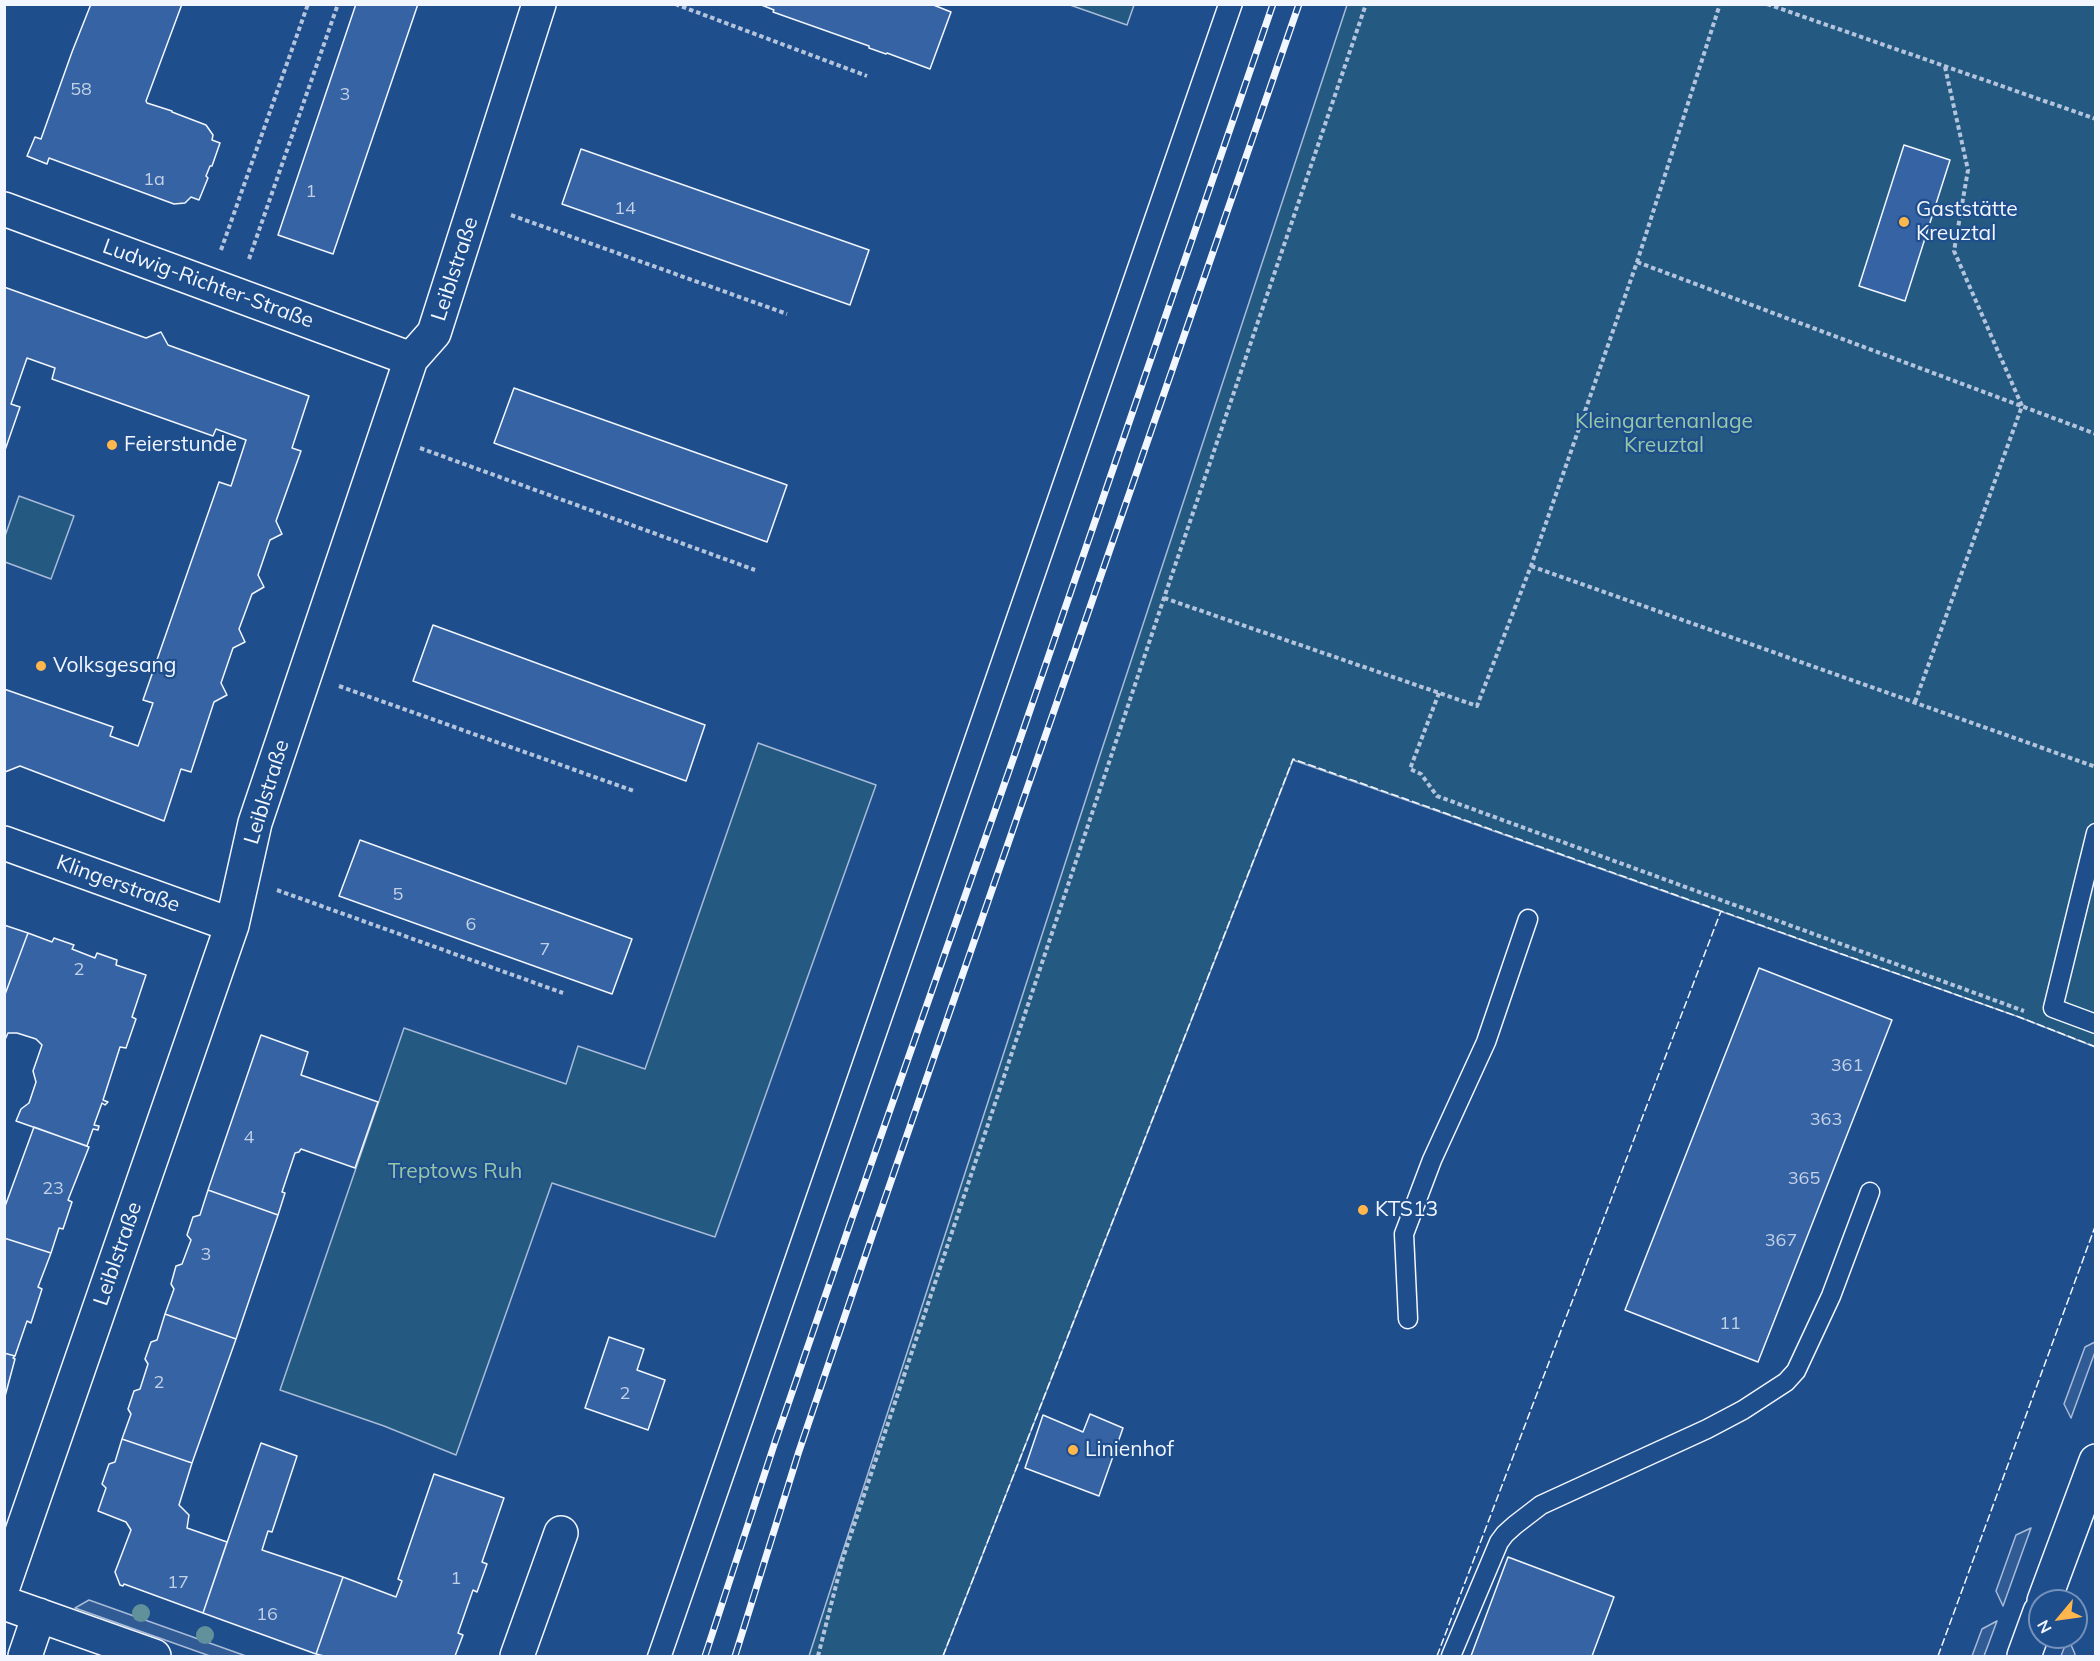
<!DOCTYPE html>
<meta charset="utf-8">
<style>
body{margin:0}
#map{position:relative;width:2100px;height:1661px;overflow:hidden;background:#1f4e8c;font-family:Mulish,sans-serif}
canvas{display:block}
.frame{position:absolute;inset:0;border:6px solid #f2f6ff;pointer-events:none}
.north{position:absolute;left:2028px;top:1589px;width:60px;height:60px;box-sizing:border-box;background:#1f4e8c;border:2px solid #7391ba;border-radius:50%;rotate:241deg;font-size:16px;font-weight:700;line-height:24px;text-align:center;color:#f2f6ff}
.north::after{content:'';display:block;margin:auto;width:21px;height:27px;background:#ffb74d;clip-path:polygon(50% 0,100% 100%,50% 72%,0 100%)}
</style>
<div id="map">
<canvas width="2100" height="1661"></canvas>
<div class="frame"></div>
<div class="north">N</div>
</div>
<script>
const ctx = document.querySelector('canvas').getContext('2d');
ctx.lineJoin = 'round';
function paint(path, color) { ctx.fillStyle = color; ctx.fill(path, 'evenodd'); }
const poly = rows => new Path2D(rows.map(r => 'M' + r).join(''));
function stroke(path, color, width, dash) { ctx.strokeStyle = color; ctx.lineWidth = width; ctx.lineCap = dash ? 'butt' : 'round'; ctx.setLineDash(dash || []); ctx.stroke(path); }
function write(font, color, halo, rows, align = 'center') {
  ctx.font = font + ' Mulish,sans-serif'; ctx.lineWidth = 4.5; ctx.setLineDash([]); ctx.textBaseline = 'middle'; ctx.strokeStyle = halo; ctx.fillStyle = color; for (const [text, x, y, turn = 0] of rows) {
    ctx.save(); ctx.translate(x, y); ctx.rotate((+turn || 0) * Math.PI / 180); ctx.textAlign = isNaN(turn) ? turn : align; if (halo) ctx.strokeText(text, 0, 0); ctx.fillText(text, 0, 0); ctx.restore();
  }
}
const green = poly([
 [1070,5,1134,4,1134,5,1127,25,1070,5],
 [1347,5,2095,5,2095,1047,2019,1017,1293,760,943,1656,809,1656,1102,749,1347,5],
 [19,496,74,516,51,579,5,562,5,536,19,496],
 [758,743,876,785,715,1237,552,1183,456,1455,384,1426,280,1390,404,1028,566,1084,578,1046,645,1069,758,743]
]);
const parking = poly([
 [2095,1342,2095,1352,2071,1418,2064,1404,2085,1347,2095,1342],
 [2031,1528,2003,1606,1996,1591,2016,1535,2031,1528],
 [89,1600,246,1656,210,1656,75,1608,89,1600],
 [1997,1621,1984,1656,1972,1656,1982,1629,1997,1621],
 [2068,1638,2075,1654,2074,1656,2061,1656,2068,1638]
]);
const building = poly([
 [91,4,182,4,146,101,147,103,172,111,172,112,206,125,213,135,212,140,220,143,212,166,210,166,206,176,208,178,199,200,191,197,185,203,174,204,49,158,47,164,27,156,35,137,41,139,72,52,91,4],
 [356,4,418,4,333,254,278,235,356,4],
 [759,4,931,4,951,12,930,69,887,53,886,54,869,48,869,46,773,12,774,10,759,4],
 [1904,145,1950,160,1905,301,1859,286,1904,145],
 [581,149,869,250,850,305,562,204,581,149],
 [4,287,146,338,161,332,168,345,309,396,292,448,301,451,276,521,282,534,270,540,258,575,264,587,252,594,239,629,245,642,233,648,221,683,227,695,214,702,191,772,181,769,164,821,20,766,5,772,4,689,113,727,110,736,138,746,153,703,143,700,219,482,231,486,246,440,216,429,213,436,52,379,55,368,27,358,11,404,20,407,4,453,4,287],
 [514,388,787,485,767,542,494,443,514,388],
 [433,625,705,725,686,781,413,681,433,625],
 [360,840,632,939,612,994,339,896,360,840],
 [4,925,28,933,4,997,4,925],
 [28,933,52,942,54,938,74,945,72,949,95,958,97,953,117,960,116,965,146,975,132,1017,136,1019,126,1048,120,1047,103,1100,108,1102,105,1105,102,1103,94,1125,99,1126,98,1130,93,1129,87,1146,16,1121,21,1109,29,1103,36,1082,33,1071,42,1045,36,1039,17,1033,8,1033,4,1042,4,997,28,933],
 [1759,968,1892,1020,1758,1362,1625,1310,1759,968],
 [261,1035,308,1052,301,1075,378,1102,355,1168,301,1149,299,1152,295,1153,282,1192,285,1193,278,1215,208,1190,261,1035],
 [34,1127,89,1147,68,1200,72,1202,63,1229,59,1228,51,1253,4,1238,4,1209,34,1127],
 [208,1190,278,1215,236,1339,165,1314,174,1289,171,1284,176,1266,182,1264,191,1240,187,1235,193,1217,200,1215,208,1190],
 [4,1238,51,1253,38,1287,42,1289,31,1323,27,1321,15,1356,4,1353,4,1238],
 [165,1314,236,1339,192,1463,122,1439,131,1414,128,1409,134,1391,140,1389,148,1364,145,1359,151,1342,157,1340,165,1314],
 [609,1337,644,1349,637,1370,665,1380,648,1430,585,1408,609,1337],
 [4,1353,15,1356,13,1358,15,1359,4,1400,4,1353],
 [1090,1414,1123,1428,1099,1496,1025,1468,1043,1415,1083,1432,1090,1414],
 [122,1439,192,1463,179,1505,189,1515,187,1528,227,1542,203,1613,124,1584,123,1586,120,1585,115,1572,131,1530,126,1522,98,1511,106,1488,102,1484,109,1464,115,1462,122,1439],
 [261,1443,297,1456,272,1532,268,1531,262,1550,343,1577,316,1654,203,1613,261,1443],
 [434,1474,504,1498,482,1562,487,1564,477,1592,473,1590,458,1633,463,1635,455,1656,324,1656,316,1654,343,1577,396,1597,402,1581,398,1579,434,1474],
 [1508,1557,1614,1597,1592,1656,1471,1656,1508,1557]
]);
const path = poly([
 [675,4,867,76],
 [1767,4,2096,119],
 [511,215,787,314],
 [221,250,308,4],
 [249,259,338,4],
 [1637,262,2096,434],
 [420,448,755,570],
 [1531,566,2096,767],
 [1164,598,1477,706,1531,566,1637,262,1720,4],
 [339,686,634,791],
 [1439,693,1410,769,1421,774,1437,796,2024,1011],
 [1915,702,2022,406,1954,251,1968,170,1945,67],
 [277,890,563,993],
 [818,1656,843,1558,1164,598,1366,4]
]);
const lane = poly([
 [2096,833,2053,1008,2096,1024],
 [1408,1319,1404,1234,1432,1160,1486,1042,1528,919],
 [1451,1656,1499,1542,1505,1534,1515,1525,1541,1505,1707,1429,1743,1410,1786,1382,1796,1371,1831,1296,1870,1192]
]);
const street = poly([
 [4,209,411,359],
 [4,843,232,925],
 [4,1584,232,925,255,823,411,359,434,333,539,4],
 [4,1603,154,1656],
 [25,1656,39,1615],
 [517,1656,561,1533]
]);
const secondary = poly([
 [2044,1601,2096,1461],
 [2024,1656,2040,1612]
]);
const tram = poly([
 [647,1656,1218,4],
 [672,1656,1243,4]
]);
const rail = poly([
 [705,1656,775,1442,850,1224,1017,748,1273,4],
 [735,1656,799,1451,873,1233,1299,4]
]);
const fence = poly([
 [943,1656,1293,759,1721,911],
 [1437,1656,1721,911,2019,1017,2096,1047],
 [1938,1656,2096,1224]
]);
const trees = [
 [141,1613],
 [205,1635]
];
const markers = [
 [1904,222,6,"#ffb74d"],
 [112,445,6,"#ffb74d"],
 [41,666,6,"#ffb74d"],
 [1363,1210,6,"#ffb74d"],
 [1073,1450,6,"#ffb74d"]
];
const numberNames = [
 ["58",81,90],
 ["3",345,95],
 ["1a",154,180],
 ["1",311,192],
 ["14",625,209],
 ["5",398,895],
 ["6",471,925],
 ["7",545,950],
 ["2",79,970],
 ["361",1847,1066],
 ["363",1826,1120],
 ["4",249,1138],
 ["365",1804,1179],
 ["23",53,1189],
 ["367",1781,1241],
 ["3",206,1255],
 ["11",1730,1324],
 ["2",159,1383],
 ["2",625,1394],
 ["1",456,1579],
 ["17",178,1583],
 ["16",267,1615]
];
const poiNames = [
 ["Gaststätte",1916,210],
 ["Kreuztal",1916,234],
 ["Feierstunde",124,445],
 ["Volksgesang",53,666],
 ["KTS13",1375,1210],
 ["Linienhof",1085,1450]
];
const streetNames = [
 ["Leiblstraße",455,269,-72],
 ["Ludwig-Richter-Straße",208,284,20],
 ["Leiblstraße",267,792,-73],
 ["Klingerstraße",118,884,20],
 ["Leiblstraße",118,1254,-71]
];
const parkNames = [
 ["Kleingartenanlage",1664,422],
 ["Kreuztal",1664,446],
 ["Treptows Ruh",455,1172]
];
paint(green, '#245a82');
stroke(green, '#a8bbd7', 1.5);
paint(parking, '#305b95');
stroke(parking, '#a8bbd7', 1.5);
paint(building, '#3563a3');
stroke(building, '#f2f6ff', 1.5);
stroke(lane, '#f2f6ff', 21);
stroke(street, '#f2f6ff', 36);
stroke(secondary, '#f2f6ff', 36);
stroke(path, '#b3c4dc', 4, [4.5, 3]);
stroke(lane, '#1f4e8c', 18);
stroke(street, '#1f4e8c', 33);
stroke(secondary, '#1f4e8c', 33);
stroke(tram, '#f2f6ff', 1.5);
stroke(rail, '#f2f6ff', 7);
stroke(rail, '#1f4e8c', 4.5, [14]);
stroke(fence, '#f2f6ff', 1.5, [8, 3]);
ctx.fillStyle = '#61919a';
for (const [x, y] of trees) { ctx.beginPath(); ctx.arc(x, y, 9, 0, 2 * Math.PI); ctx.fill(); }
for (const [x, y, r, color] of markers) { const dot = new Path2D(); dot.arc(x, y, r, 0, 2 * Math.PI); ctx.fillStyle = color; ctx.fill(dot); stroke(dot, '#1f4e8c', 2); }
write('18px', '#c3d1e8', null, numberNames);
write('21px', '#f2f6ff', '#1f4e8c', poiNames, 'left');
write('21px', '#f2f6ff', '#1f4e8c', streetNames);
write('21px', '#97c8a6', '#1f4e8c', parkNames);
</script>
